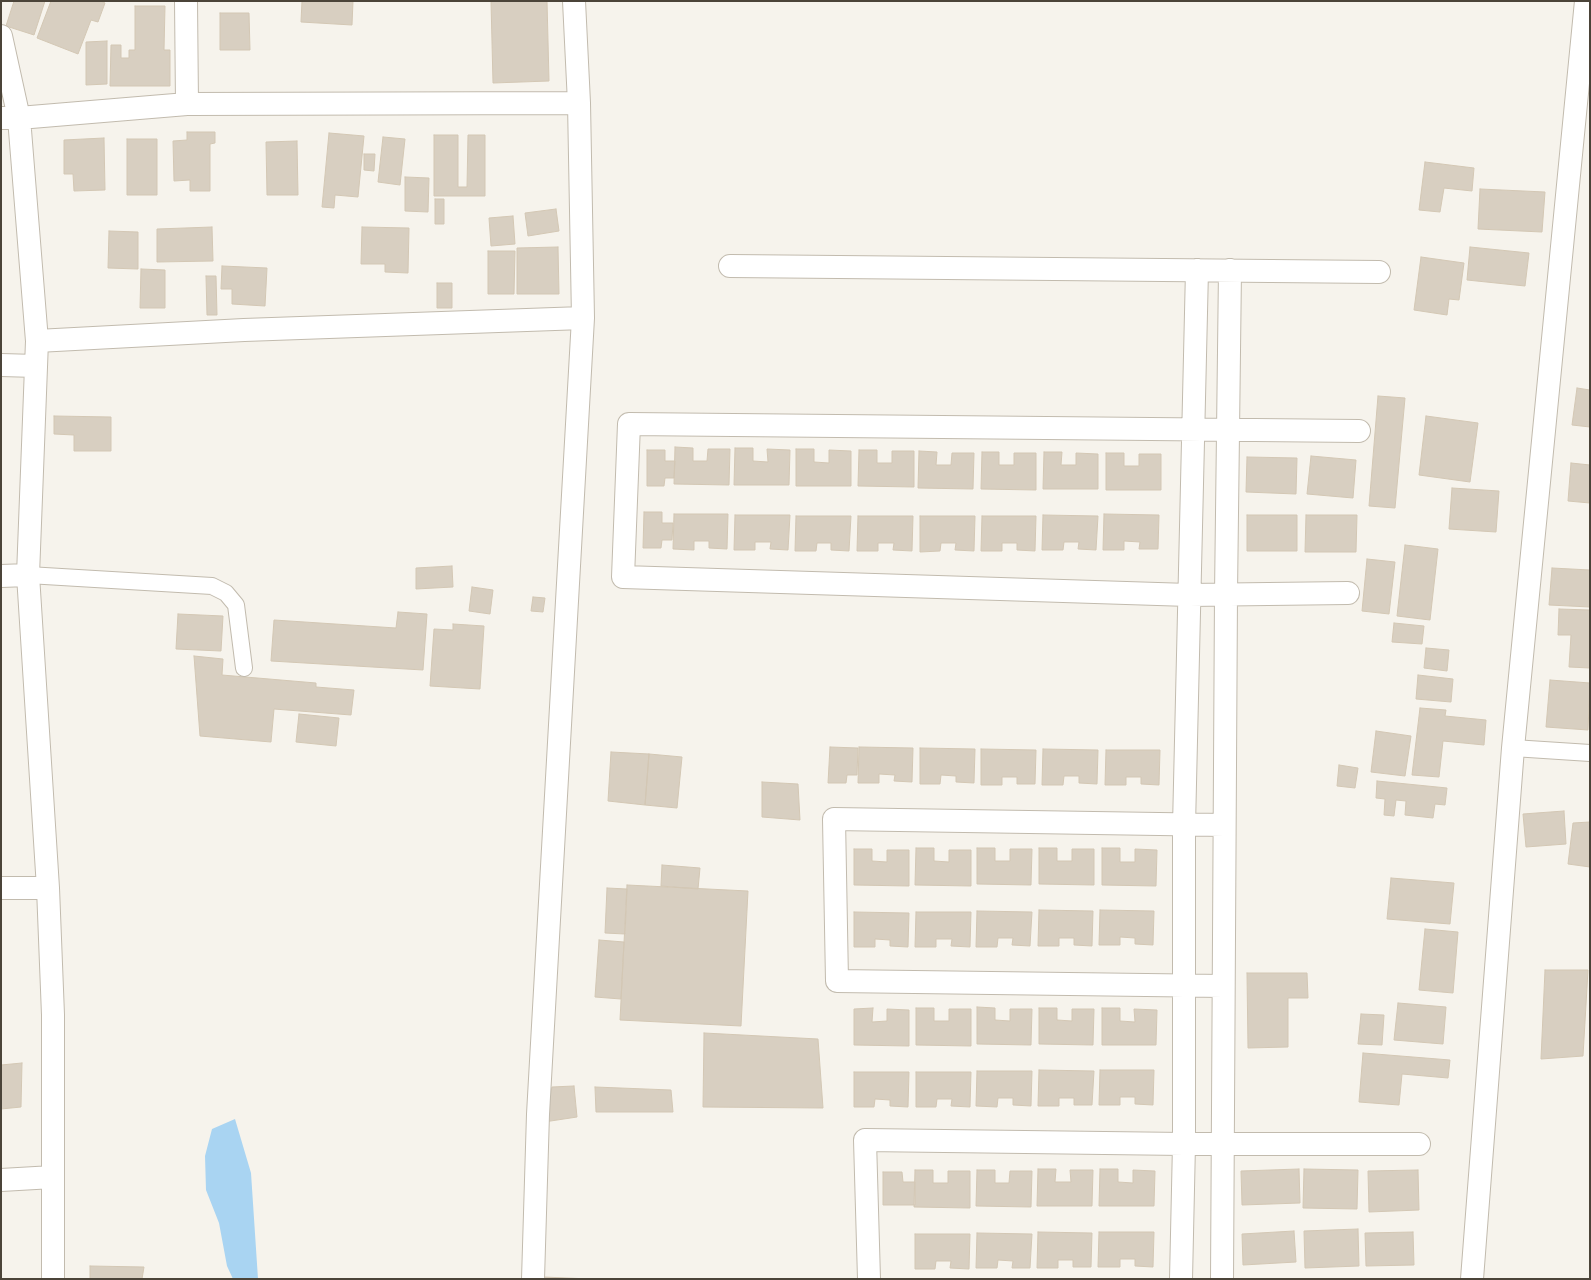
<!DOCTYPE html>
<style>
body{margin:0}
#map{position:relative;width:1591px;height:1280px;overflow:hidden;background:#f6f3ec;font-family:Karla,sans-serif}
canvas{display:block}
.frame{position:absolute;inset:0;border:2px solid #4b4439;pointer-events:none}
</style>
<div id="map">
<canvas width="1591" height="1280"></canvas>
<div class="frame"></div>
</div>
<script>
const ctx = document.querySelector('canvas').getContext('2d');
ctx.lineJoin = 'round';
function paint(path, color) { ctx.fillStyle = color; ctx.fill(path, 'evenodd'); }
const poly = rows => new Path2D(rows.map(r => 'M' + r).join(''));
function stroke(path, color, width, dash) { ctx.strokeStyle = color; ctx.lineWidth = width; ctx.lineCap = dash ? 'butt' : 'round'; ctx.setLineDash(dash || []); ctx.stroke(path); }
const water = poly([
 [235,1119,251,1173,258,1279,233,1279,227,1266,219,1223,206,1190,205,1156,212,1129]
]);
const building = poly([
 [14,1,45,1,34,35,6,26,14,1],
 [51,1,101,1,105,3,98,22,91,20,78,54,37,38,51,1],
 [302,1,353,1,352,25,301,22,302,1],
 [491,1,547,1,549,81,493,83,491,1],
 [135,6,165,6,164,50,170,50,170,86,110,86,111,45,121,45,121,58,129,58,129,50,135,50,135,6],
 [220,13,249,13,250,50,220,50,220,13],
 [107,41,107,84,86,85,86,42,107,41],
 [187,132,215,132,215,143,210,144,210,191,190,191,190,180,174,181,173,141,187,140,187,132],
 [329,133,364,136,358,197,335,195,334,208,322,207,329,133],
 [434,135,458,135,458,187,467,187,468,135,485,135,485,196,434,196,434,135],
 [383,137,405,139,400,185,378,182,383,137],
 [104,138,105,190,74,191,73,174,64,174,64,140,104,138],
 [127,139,157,139,157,195,127,195,127,139],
 [297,141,298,195,267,195,266,142,297,141],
 [364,154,375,154,374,171,364,170,364,154],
 [1425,162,1474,168,1472,191,1444,188,1440,212,1419,210,1425,162],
 [405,177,429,178,428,212,405,211,405,177],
 [1480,189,1545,192,1542,232,1478,229,1480,189],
 [435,199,444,199,444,224,435,224,435,199],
 [556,209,559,231,528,236,525,213,556,209],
 [513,216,515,244,491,246,489,218,513,216],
 [212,227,213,261,157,262,157,229,212,227],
 [362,227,409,228,408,273,385,272,385,264,361,264,362,227],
 [109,231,138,232,138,269,108,268,109,231],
 [558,247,559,294,517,294,517,248,558,247],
 [1470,247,1529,253,1525,286,1467,280,1470,247],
 [488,251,515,251,514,294,488,294,488,251],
 [1421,257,1464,263,1459,300,1449,299,1447,315,1414,310,1421,257],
 [222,266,267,268,265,306,232,304,232,289,221,289,222,266],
 [141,269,165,270,165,308,140,308,141,269],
 [206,276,216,276,217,315,207,315,206,276],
 [437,283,452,283,452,308,437,308,437,283],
 [1577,388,1590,390,1590,427,1572,425,1577,388],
 [1378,396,1405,398,1395,508,1369,506,1378,396],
 [54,416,111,417,111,451,74,451,74,435,54,434,54,416],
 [1426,416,1478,423,1470,482,1419,475,1426,416],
 [675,447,693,448,693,461,707,461,708,449,730,449,729,485,674,484,675,447],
 [735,448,753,448,753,461,768,462,767,449,790,450,789,485,734,485,735,448],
 [796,449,814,449,814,462,829,463,829,450,851,451,851,486,796,486,796,449],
 [647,450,665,450,665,461,675,461,674,478,665,478,664,486,647,486,647,450],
 [859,450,877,450,877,463,892,463,892,451,914,451,914,487,858,486,859,450],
 [919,451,937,452,936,465,951,465,952,453,974,453,973,489,918,488,919,451],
 [982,452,999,452,999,465,1014,465,1014,453,1036,453,1036,490,981,489,982,452],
 [1044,452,1062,452,1061,465,1076,465,1076,453,1098,454,1098,489,1043,489,1044,452],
 [1106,453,1124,453,1124,466,1139,466,1139,454,1161,454,1161,490,1106,490,1106,453],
 [1311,456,1356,460,1353,498,1307,494,1311,456],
 [1247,457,1297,458,1296,494,1246,492,1247,457],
 [1571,463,1590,465,1590,503,1568,501,1571,463],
 [1452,488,1499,491,1496,532,1449,529,1452,488],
 [644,512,662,512,662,523,673,523,672,540,662,540,661,548,643,548,644,512],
 [674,514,728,514,727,549,709,548,709,541,694,541,694,550,673,549,674,514],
 [1104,514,1159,515,1158,549,1139,549,1140,542,1124,541,1124,550,1103,550,1104,514],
 [735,515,790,515,788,550,770,549,771,542,755,542,755,550,734,550,735,515],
 [1043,515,1098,516,1096,550,1078,549,1079,542,1064,542,1063,550,1042,550,1043,515],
 [1247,515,1297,515,1297,551,1247,551,1247,515],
 [1306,515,1357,515,1356,552,1305,552,1306,515],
 [796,516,851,516,849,551,831,550,831,543,817,543,816,551,795,551,796,516],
 [858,516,913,516,912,551,893,550,894,543,878,543,878,551,857,551,858,516],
 [920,516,975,516,974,551,955,550,956,543,941,543,940,551,920,552,920,516],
 [982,516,1036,516,1035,551,1017,550,1017,543,1002,543,1002,551,981,551,982,516],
 [1405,545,1438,549,1430,620,1397,616,1405,545],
 [1367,559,1395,562,1389,614,1362,611,1367,559],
 [452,566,453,587,416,589,416,568,452,566],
 [1552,568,1590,570,1590,607,1549,605,1552,568],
 [472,587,493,590,490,614,469,611,472,587],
 [533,597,545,598,543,612,531,611,533,597],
 [1559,609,1590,610,1590,668,1569,667,1571,635,1558,635,1559,609],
 [398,612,427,614,423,670,271,661,274,620,396,628,398,612],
 [178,614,223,616,221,651,176,649,178,614],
 [1394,623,1424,626,1422,644,1392,642,1394,623],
 [453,624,484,626,480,689,430,686,434,629,453,630,453,624],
 [1426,648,1449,650,1447,671,1424,668,1426,648],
 [194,656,223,659,222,675,316,683,316,687,354,690,351,715,274,709,271,742,200,736,194,656],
 [1418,675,1453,679,1451,702,1416,699,1418,675],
 [1550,680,1590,683,1588,730,1546,727,1550,680],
 [1420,708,1446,710,1445,716,1486,720,1484,745,1443,741,1439,777,1412,775,1420,708],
 [299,714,339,718,336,746,296,742,299,714],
 [1376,731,1411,736,1405,776,1371,772,1376,731],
 [830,747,858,748,857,775,847,775,846,783,828,783,830,747],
 [859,747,913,748,912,782,894,781,895,775,879,774,879,783,858,783,859,747],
 [920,748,975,749,974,783,956,782,956,776,941,775,940,784,920,784,920,748],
 [981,749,1036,750,1035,784,1017,784,1017,777,1002,777,1002,785,981,785,981,749],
 [1043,749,1098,750,1097,784,1079,783,1079,776,1064,776,1063,785,1042,785,1043,749],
 [1106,750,1160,750,1159,785,1141,784,1141,777,1126,777,1126,785,1105,785,1106,750],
 [611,752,649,754,645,805,608,801,611,752],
 [649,754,682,757,677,808,645,805,649,754],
 [1339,765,1358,768,1355,788,1337,786,1339,765],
 [1377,781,1447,788,1445,805,1435,804,1433,818,1405,815,1406,801,1396,800,1394,816,1384,815,1385,799,1376,798,1377,781],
 [762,782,798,784,800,820,762,817,762,782],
 [1564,811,1566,844,1526,847,1523,814,1564,811],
 [1590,822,1590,867,1568,864,1573,823,1590,822],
 [916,848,934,848,934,861,949,862,949,850,971,850,971,886,915,885,916,848],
 [977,848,995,848,995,861,1010,861,1010,849,1032,849,1031,885,977,884,977,848],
 [1039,848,1057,848,1057,861,1072,861,1072,849,1094,849,1094,885,1039,884,1039,848],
 [1102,848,1120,848,1120,862,1135,862,1135,849,1157,850,1156,886,1102,885,1102,848],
 [854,849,872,849,872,861,887,862,887,850,909,850,909,886,854,885,854,849],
 [662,865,700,868,698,889,661,886,662,865],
 [1391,878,1454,883,1450,924,1387,919,1391,878],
 [627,885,748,891,741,1026,620,1020,627,885],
 [607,888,627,889,625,934,605,933,607,888],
 [1039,910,1093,911,1092,946,1074,945,1074,938,1059,938,1059,946,1038,946,1039,910],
 [1100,910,1154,911,1153,945,1135,944,1135,938,1120,937,1120,945,1099,945,1100,910],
 [977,911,1032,912,1030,946,1012,945,1013,938,998,938,997,947,976,947,977,911],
 [854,912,909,913,908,947,890,946,890,940,875,939,875,947,854,947,854,912],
 [916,912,971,912,970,947,951,946,952,939,936,939,936,947,915,947,916,912],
 [1425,929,1458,932,1453,993,1419,990,1425,929],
 [599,940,624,942,621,999,595,997,599,940],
 [1545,970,1588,970,1583,1056,1541,1059,1545,970],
 [1247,973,1307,973,1308,998,1288,998,1288,1047,1248,1048,1247,973],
 [1398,1003,1446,1007,1443,1044,1394,1040,1398,1003],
 [977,1007,995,1008,995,1020,1010,1021,1010,1009,1032,1009,1031,1045,977,1044,977,1007],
 [873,1008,872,1022,887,1021,887,1009,909,1010,909,1046,854,1045,854,1009,873,1008],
 [916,1008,934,1008,934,1021,949,1021,949,1009,971,1009,971,1046,916,1045,916,1008],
 [1039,1008,1057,1008,1057,1020,1072,1021,1072,1009,1094,1009,1093,1045,1039,1044,1039,1008],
 [1102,1008,1120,1008,1120,1021,1135,1022,1134,1009,1157,1010,1156,1045,1102,1045,1102,1008],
 [1361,1014,1384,1015,1382,1045,1358,1044,1361,1014],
 [704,1033,818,1039,823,1108,703,1107,704,1033],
 [1363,1053,1450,1060,1448,1078,1402,1074,1399,1105,1359,1102,1363,1053],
 [22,1063,21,1107,1,1109,1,1065,22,1063],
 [1039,1070,1094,1071,1092,1105,1074,1105,1074,1098,1059,1098,1059,1106,1038,1106,1039,1070],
 [1100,1070,1154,1070,1153,1105,1135,1104,1135,1097,1120,1097,1120,1105,1099,1105,1100,1070],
 [977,1071,1032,1071,1031,1106,1013,1105,1013,1098,998,1098,997,1107,976,1106,977,1071],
 [854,1072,909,1072,908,1107,890,1106,890,1100,875,1099,874,1107,854,1107,854,1072],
 [916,1072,971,1072,970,1107,951,1106,952,1099,937,1099,936,1107,916,1107,916,1072],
 [574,1086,577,1117,544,1122,552,1087,574,1086],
 [595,1087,671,1090,673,1112,596,1112,595,1087],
 [1038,1169,1056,1169,1055,1182,1071,1182,1070,1170,1093,1170,1092,1206,1037,1206,1038,1169],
 [1100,1169,1118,1169,1118,1182,1133,1183,1133,1170,1155,1171,1154,1206,1099,1206,1100,1169],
 [1299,1169,1300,1203,1242,1205,1241,1171,1299,1169],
 [1304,1169,1358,1170,1357,1209,1303,1208,1304,1169],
 [915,1170,933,1170,933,1183,948,1183,948,1171,970,1171,970,1208,914,1207,915,1170],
 [977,1170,995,1170,995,1183,1009,1183,1010,1171,1032,1171,1031,1207,976,1206,977,1170],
 [1418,1170,1419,1210,1369,1212,1368,1171,1418,1170],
 [883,1172,902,1172,903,1182,915,1182,915,1205,883,1205,883,1172],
 [1358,1229,1359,1266,1305,1268,1304,1231,1358,1229],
 [1294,1231,1296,1262,1243,1265,1242,1234,1294,1231],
 [1038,1232,1092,1233,1091,1267,1073,1267,1073,1260,1058,1260,1058,1268,1037,1268,1038,1232],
 [1099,1232,1154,1232,1153,1267,1135,1266,1135,1259,1120,1259,1120,1267,1098,1267,1099,1232],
 [1413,1232,1414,1265,1366,1266,1365,1233,1413,1232],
 [977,1233,1032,1234,1030,1268,1012,1268,1013,1261,998,1260,997,1268,976,1268,977,1233],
 [915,1234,970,1234,969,1269,950,1268,951,1261,936,1261,935,1269,915,1269,915,1234],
 [90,1266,144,1267,142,1279,90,1279,90,1266],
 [543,1277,590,1279,543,1279,543,1277]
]);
const lane = poly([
 [28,575,212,586,226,593,236,605,244,668],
 [1513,748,1590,753]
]);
const street = poly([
 [186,1,187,104],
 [1,36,19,118,37,341,28,575,48,888,53,1015,53,1279],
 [1,118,19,118,187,104,579,103],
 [730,266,1379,272],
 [37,341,244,330,583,318],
 [1,365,36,366],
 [1,576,28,575],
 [1348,593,1189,595,623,577,629,424,1359,431],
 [1,888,48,888],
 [1223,986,837,981,834,819,1224,825],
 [1,1180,53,1177],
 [533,1279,538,1114,583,318,579,103,574,1],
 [869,1279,865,1140,1184,1144,1419,1144],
 [1181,1279,1184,1144,1184,826,1197,270],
 [1222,1279,1226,594,1230,270],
 [1472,1279,1513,748,1586,1]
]);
paint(water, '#a9d4f2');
paint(building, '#d8cfc1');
stroke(building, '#d3c7b4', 1);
stroke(lane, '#c2bbae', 18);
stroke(street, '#c2bbae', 24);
stroke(lane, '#fff', 16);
stroke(street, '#fff', 22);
</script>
